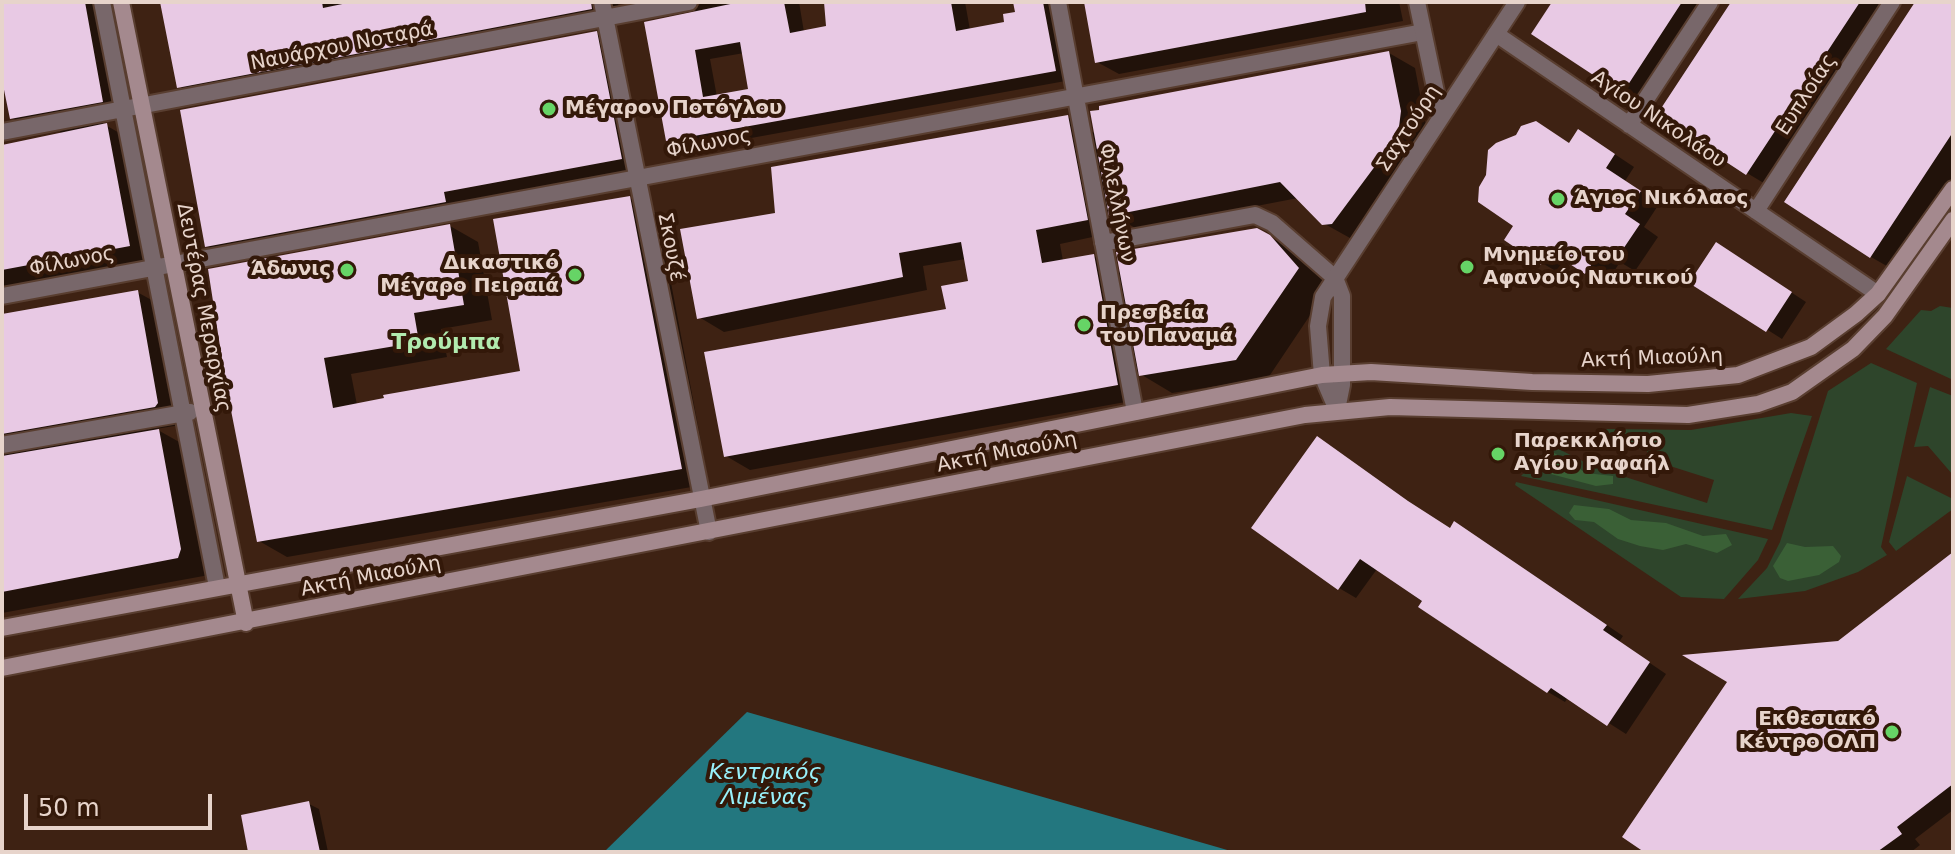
<!DOCTYPE html>
<meta charset="utf-8">
<style>
body{margin:0}
#map{position:relative;width:1955px;height:854px;overflow:hidden;background:#3e2213;font-family:"DejaVu Sans",sans-serif}
canvas{display:block}
.frame{position:absolute;inset:0;border:4px solid #e7d4cb;pointer-events:none}
.scale{position:absolute;left:24px;top:794px;width:188px;height:36px;box-sizing:border-box;border:4px solid #e7d4cb;border-top:0;padding-left:10px;font-size:24px;line-height:28px;white-space:nowrap;color:#e7d4cb;-webkit-text-stroke:6px #331809;paint-order:stroke}
</style>
<div id="map">
<canvas width="1955" height="854"></canvas>
<div class="frame"></div>
<div class="scale">50 m</div>
</div>
<script>
const ctx = document.querySelector('canvas').getContext('2d');
ctx.lineJoin = 'round';
function paint(path, color) { ctx.fillStyle = color; ctx.fill(path, 'evenodd'); }
const poly = rows => new Path2D(rows.map(r => 'M' + r).join(''));
function stroke(path, color, width, dash) { ctx.strokeStyle = color; ctx.lineWidth = width; ctx.lineCap = dash ? 'butt' : 'round'; ctx.setLineDash(dash || []); ctx.stroke(path); }
function write(font, color, halo, rows, align = 'center') {
  ctx.font = font + ' "DejaVu Sans",sans-serif'; ctx.lineWidth = 8; ctx.setLineDash([]); ctx.textBaseline = 'middle'; ctx.strokeStyle = halo; ctx.fillStyle = color; for (const [text, x, y, turn = 0] of rows) {
    ctx.save(); ctx.translate(x, y); ctx.rotate((+turn || 0) * Math.PI / 180); ctx.textAlign = isNaN(turn) ? turn : align; if (halo) ctx.strokeText(text, 0, 0); ctx.fillText(text, 0, 0); ctx.restore();
  }
}
const green = poly([
 [1940,306,1953,308,1951,379,1886,349,1921,310,1931,311],
 [1871,363,1917,383,1881,547,1887,555,1858,572,1805,591,1738,599,1767,568,1780,542,1828,391],
 [1930,387,1953,396,1953,475,1928,446,1914,447],
 [1791,413,1812,416,1772,530,1521,476,1551,445,1594,467,1707,503,1714,480,1648,459,1647,451,1609,440,1606,429,1691,430],
 [1907,476,1953,499,1953,509,1896,551,1889,542],
 [1516,482,1768,539,1758,560,1724,599,1681,597,1515,485]
]);
const forest = poly([
 [1551,451,1586,473,1613,476,1613,484,1596,486,1547,473,1541,465],
 [1574,505,1609,509,1631,520,1666,523,1703,536,1726,534,1732,545,1717,553,1686,544,1663,550,1640,546,1618,539,1594,522,1575,520,1569,513],
 [1787,543,1805,547,1833,546,1841,556,1839,562,1819,575,1788,581,1780,578,1773,566]
]);
const water = poly([
 [747,712,1217,847,1234,852,604,852]
]);
const shadow = poly([
 [2,2,109,2,130,117,102,123,135,142,157,262,2,290,2,146,61,134,60,131,40,134,12,118,2,73],
 [162,2,618,2,619,10,205,101,179,86],
 [701,2,729,2,730,6,799,2,804,32,829,28,826,2,965,2,970,30,1006,24,1018,14,1015,2,1057,2,1071,80,685,150,668,140,693,14],
 [744,53,751,91,717,97,710,59],
 [1086,2,1399,2,1403,21,1119,74,1097,62],
 [1554,2,1709,2,1642,104,1623,93],
 [1733,2,1887,2,1767,185,1747,173],
 [1918,2,1953,2,1953,190,1899,273,1871,257],
 [596,33,617,45,642,170,228,258,207,246],
 [1389,53,1415,68,1426,126,1358,238,1350,238,1323,223,1298,198,1137,229,1107,212,1111,233,1060,244,1063,261,1094,256,1122,273,1265,234,1297,253,1329,287,1268,378,1172,393,1137,372,1142,399,750,470,726,456,948,310,970,283,966,259,923,266,927,290,724,332,699,317,777,214,1068,117,1096,134],
 [1598,143,1634,167,1625,181,1659,204,1644,227,1658,237,1635,271,1620,262,1606,284,1570,261,1561,274,1542,263,1516,225,1570,144],
 [630,198,658,214,709,484,287,557,259,541,228,385,450,226,478,242,492,320,441,329,447,357,351,374,357,405,522,372],
 [1731,253,1806,302,1782,339,1692,282],
 [137,292,168,309,186,424,156,429,190,448,209,575,2,613,2,316],
 [1318,438,1426,514,1451,530,1472,534,1623,636,1619,642,1666,674,1626,734,1568,697,1565,702,1548,692,1377,569,1356,598,1339,588],
 [1953,555,1953,810,1915,839,1920,845,1911,852,1648,852,1838,643],
 [309,804,319,809,328,852,250,852]
]);
const building = poly([
 [2,2,85,2,103,102,10,119,2,80],
 [160,2,322,2,323,8,352,2,591,2,592,9,177,88],
 [740,2,784,2,790,33,826,26,824,2,951,2,956,31,1004,22,1003,14,1015,12,1013,2,1043,2,1056,71,666,141,644,22],
 [740,42,748,89,703,97,695,50],
 [1084,2,1365,2,1366,12,1095,63],
 [1552,2,1682,2,1622,94,1531,34],
 [1731,2,1860,2,1746,175,1656,116],
 [1915,2,1953,2,1953,132,1870,258,1784,202],
 [597,31,622,159,444,192,446,202,205,247,180,110],
 [1389,51,1401,111,1399,127,1393,142,1332,224,1322,225,1280,182,1109,216,1090,111,1099,110,1099,106],
 [1068,115,1088,220,1036,230,1042,263,1094,254,1118,385,724,457,704,352,946,309,941,286,968,281,961,242,899,253,903,277,697,319,680,229,775,213,771,167],
 [1536,121,1569,143,1578,129,1615,154,1606,168,1641,191,1625,214,1640,224,1615,261,1600,252,1585,274,1550,251,1541,265,1504,240,1513,226,1478,202,1479,187,1486,175,1488,150,1496,143,1516,135,1521,126],
 [107,123,130,246,2,270,2,145],
 [630,196,682,469,257,542,226,385,208,269,450,224,464,305,414,313,419,342,324,358,333,408,384,398,383,395,520,371,493,219],
 [1257,228,1270,235,1299,268,1236,360,1139,376,1116,252],
 [1716,242,1792,292,1766,332,1689,283],
 [138,290,158,403,155,407,2,434,2,314],
 [159,429,181,549,178,558,2,592,2,456],
 [1317,436,1408,501,1450,528,1454,521,1607,625,1603,630,1650,662,1607,726,1551,688,1547,693,1418,607,1422,601,1360,559,1338,590,1251,528],
 [1953,552,1953,784,1897,827,1902,834,1877,852,1644,852,1622,837,1727,682,1682,655,1838,641],
 [309,801,320,852,248,852,241,815]
]);
const minor = poly([
 [102,2,217,587],
 [602,2,709,532],
 [1058,2,1135,412],
 [1496,34,1878,294],
 [1629,125,1710,2],
 [2,132,689,2],
 [1756,211,1892,2],
 [1103,243,1255,215,1272,223,1335,278],
 [2,296,1423,32],
 [2,445,190,412]
]);
const tertiary = poly([
 [1417,2,1441,116],
 [1335,278,1342,296,1342,385,1337,410],
 [1337,410,1322,375,1318,326,1323,297,1517,2]
]);
const secondary = poly([
 [121,2,246,623],
 [2,628,701,499,1322,375,1371,372,1532,382,1648,384,1738,375,1811,347,1856,314,1878,294,1953,189],
 [2,668,1305,415,1390,407,1688,415,1758,404,1792,392,1853,349,1885,316,1953,220]
]);
const markers = [
 [549,109,8,"#66d466"],
 [1558,199,8,"#66d466"],
 [1467,267,8,"#66d466"],
 [347,270,8,"#66d466"],
 [575,275,8,"#66d466"],
 [1084,325,8,"#66d466"],
 [1498,454,8,"#66d466"],
 [1892,732,8,"#66d466"]
];
const streetNames = [
 ["Ναυάρχου Νοταρά",342,47,-11],
 ["Ευπλοίας",1807,95,-57],
 ["Αγίου Νικολάου",1658,120,34],
 ["Σαχτούρη",1409,129,-57],
 ["Φίλωνος",709,144,-11],
 ["Φιλελλήνων",1116,203,79],
 ["Σκουζέ",670,247,79],
 ["Φίλωνος",72,262,-11],
 ["Δευτέρας Μεραρχίας",203,308,79],
 ["Ακτή Μιαούλη",1652,359,-2],
 ["Ακτή Μιαούλη",1007,453,-11],
 ["Ακτή Μιαούλη",371,577,-11]
];
const poiNames = [
 ["Μέγαρον Ποτόγλου",565,109],
 ["Άγιος Νικόλαος",1574,199],
 ["Μνημείο του",1483,256],
 ["Αφανούς Ναυτικού",1483,279],
 ["Δικαστικό",559,264,"right"],
 ["Μέγαρο Πειραιά",559,287,"right"],
 ["Άδωνις",331,270,"right"],
 ["Πρεσβεία",1100,314],
 ["του Παναμά",1100,337],
 ["Παρεκκλήσιο",1514,442],
 ["Αγίου Ραφαήλ",1514,465],
 ["Εκθεσιακό",1876,720,"right"],
 ["Κέντρο ΟΛΠ",1876,743,"right"]
];
const neighbourhoodNames = [
 ["Τρούμπα",446,343]
];
const waterNames = [
 ["Κεντρικός",765,773],
 ["Λιμένας",765,798]
];
paint(green, '#2e452b');
paint(forest, '#3a6036');
paint(water, '#23777f');
paint(shadow, '#0007');
paint(building, '#e8c9e4');
stroke(minor, '#593e30', 20);
stroke(tertiary, '#593e30', 20);
stroke(secondary, '#593e30', 20);
stroke(minor, '#78676a', 16);
stroke(tertiary, '#78676a', 16);
stroke(secondary, '#a4898e', 16);
for (const [x, y, r, color] of markers) { const dot = new Path2D(); dot.arc(x, y, r, 0, 2 * Math.PI); ctx.fillStyle = color; ctx.fill(dot); stroke(dot, '#331809', 3); }
write('20px', '#e7d4cb', '#331809', streetNames);
write('bold 20px', '#e7d4cb', '#331809', poiNames, 'left');
write('bold 22px', '#b1ebaf', '#331809', neighbourhoodNames);
write('italic 22px', '#98f1fb', '#331809', waterNames);
</script>
